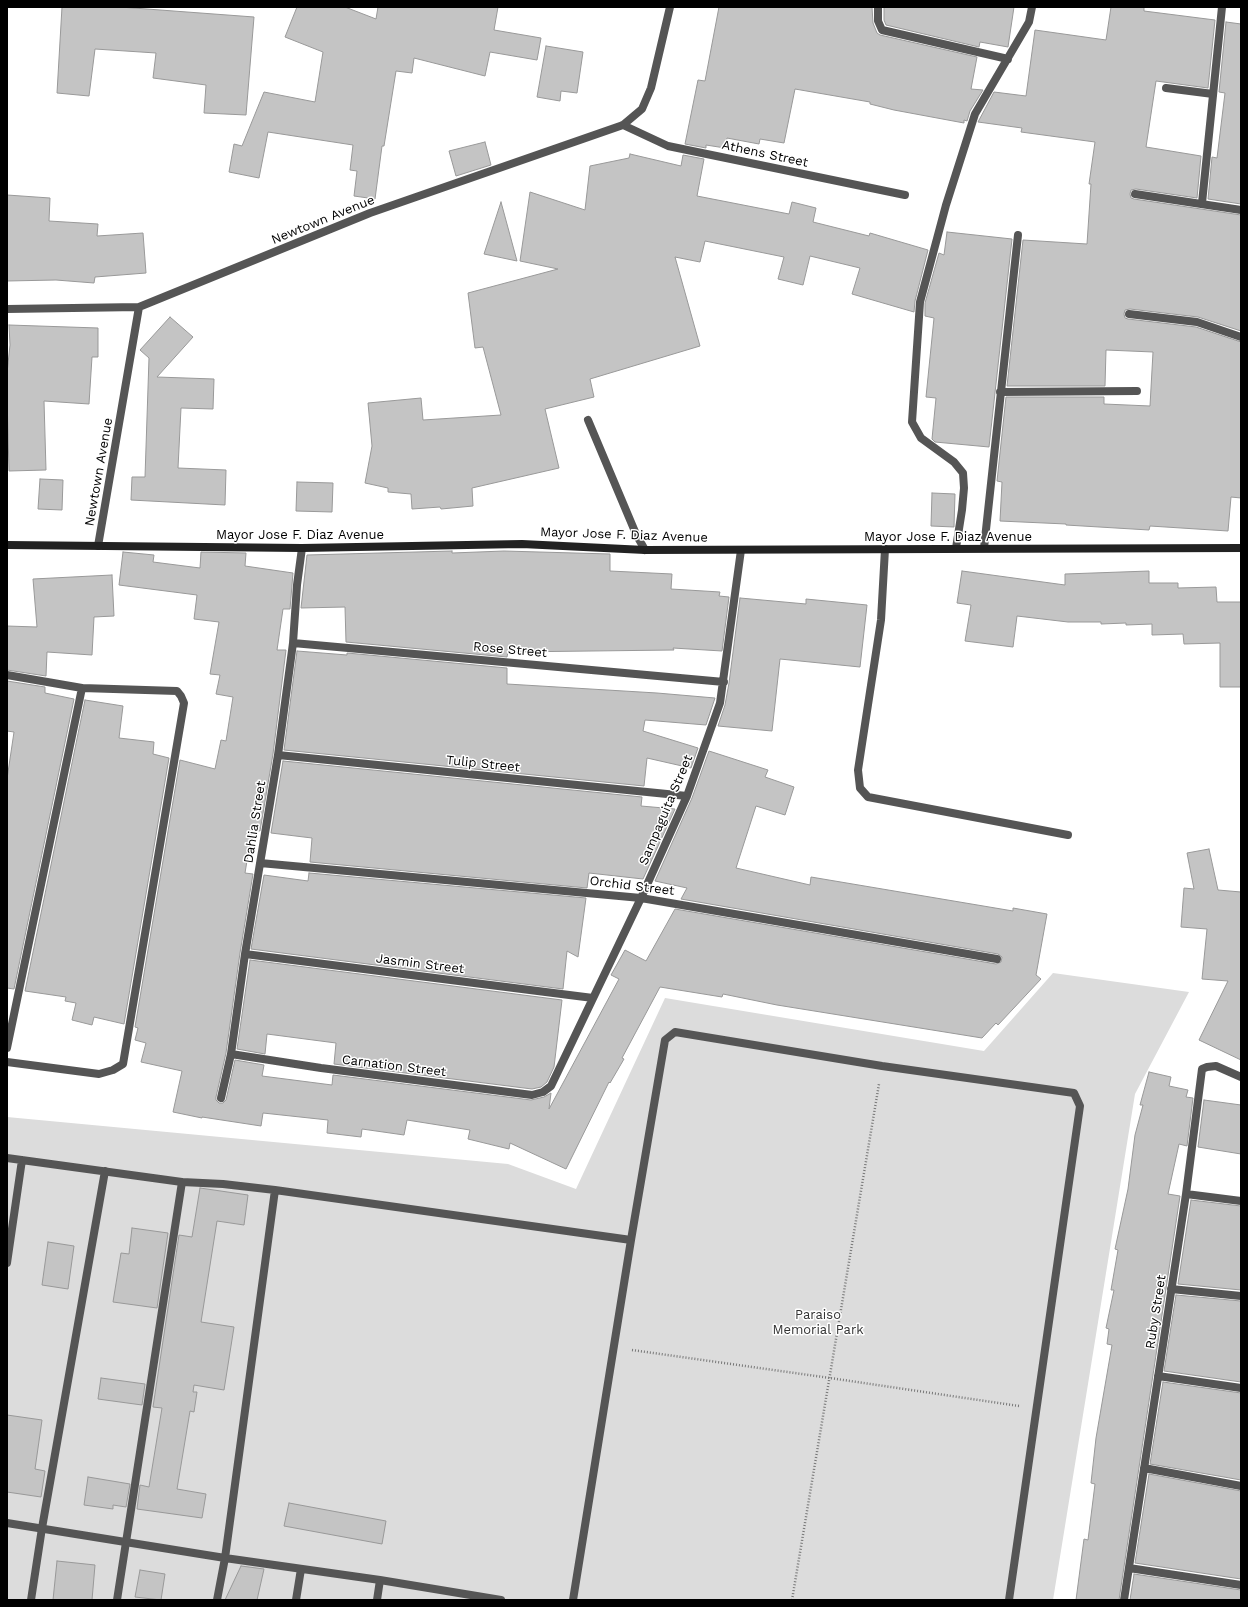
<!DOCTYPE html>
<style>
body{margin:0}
#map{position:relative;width:1248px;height:1607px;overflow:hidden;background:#fff;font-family:"Work Sans",sans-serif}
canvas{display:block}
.frame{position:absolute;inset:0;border:8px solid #000;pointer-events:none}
</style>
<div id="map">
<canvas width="1248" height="1607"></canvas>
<div class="frame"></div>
</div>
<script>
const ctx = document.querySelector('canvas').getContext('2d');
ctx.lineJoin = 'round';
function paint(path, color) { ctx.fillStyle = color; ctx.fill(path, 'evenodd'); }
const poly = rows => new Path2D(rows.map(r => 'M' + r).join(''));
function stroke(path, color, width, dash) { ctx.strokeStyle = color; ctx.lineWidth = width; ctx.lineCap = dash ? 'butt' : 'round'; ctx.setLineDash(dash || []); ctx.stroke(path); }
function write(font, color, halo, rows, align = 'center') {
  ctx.font = font + ' "Work Sans",sans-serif'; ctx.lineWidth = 3; ctx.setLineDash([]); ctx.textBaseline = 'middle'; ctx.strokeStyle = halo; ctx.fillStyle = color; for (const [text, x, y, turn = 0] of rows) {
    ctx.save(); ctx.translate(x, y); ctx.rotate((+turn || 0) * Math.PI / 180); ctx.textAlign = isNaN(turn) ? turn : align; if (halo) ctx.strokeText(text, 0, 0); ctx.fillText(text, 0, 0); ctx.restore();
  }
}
const green = poly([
 [1053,973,1189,992,1135,1094,1053,1600,7,1600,7,1117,508,1164,576,1189,665,998,984,1051]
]);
const building = poly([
 [62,7,120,7,254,17,246,115,204,113,206,85,153,78,156,53,95,49,89,96,57,93,62,7],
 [297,7,345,7,376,19,378,7,498,7,494,30,541,38,537,60,490,52,485,76,414,58,412,73,396,71,384,146,382,146,375,199,354,196,357,171,350,170,353,145,268,132,259,178,229,172,234,144,242,146,264,92,315,102,323,52,285,37,297,7],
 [719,7,872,7,873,23,877,33,880,35,977,57,971,89,983,90,970,111,967,121,964,120,964,123,894,110,870,104,870,102,795,89,784,143,760,139,759,144,727,138,725,148,706,145,706,148,685,144,698,80,705,81,719,7],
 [884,7,1014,7,1008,47,980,42,979,47,886,25,884,20,884,7],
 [1111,7,1144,7,1144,11,1215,20,1208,88,1156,81,1146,147,1201,156,1197,198,1136,189,1131,190,1130,194,1131,198,1134,199,1241,215,1241,331,1198,317,1130,309,1125,310,1124,314,1125,318,1128,319,1196,327,1241,342,1241,498,1231,497,1228,531,1150,526,1149,530,1066,525,1066,524,1000,521,1002,482,997,481,1006,397,1104,397,1104,404,1150,406,1153,352,1106,350,1105,386,1007,386,1023,240,1087,244,1091,184,1089,184,1095,142,1021,132,1022,128,978,122,994,92,1026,96,1035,30,1106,40,1111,7],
 [1226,22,1241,24,1241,204,1208,199,1212,157,1217,158,1225,93,1219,92,1226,22],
 [546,46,583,52,577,93,561,91,560,101,537,97,546,46],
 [485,142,491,165,456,176,449,151,485,142],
 [630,154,681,166,683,155,704,159,697,196,789,214,792,202,816,208,813,222,869,236,870,233,928,250,915,301,914,312,852,294,860,268,810,256,803,285,778,279,784,257,705,241,700,262,675,257,700,346,590,379,594,397,545,409,559,468,472,488,473,506,441,509,440,507,412,509,411,494,388,492,388,488,365,483,372,446,368,403,421,398,423,420,501,415,483,347,475,348,468,293,558,269,520,261,530,192,585,210,590,166,629,158,630,154],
 [7,195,50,198,49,221,98,224,97,236,143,233,146,273,95,277,94,283,56,280,7,281,7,195],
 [501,202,517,261,484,254,501,202],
 [947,232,1012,239,989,447,935,442,932,439,936,398,926,397,934,318,925,316,925,303,939,253,944,255,947,232],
 [170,317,193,337,157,377,214,379,213,409,181,408,178,468,226,470,225,505,131,500,132,477,145,477,149,358,140,350,170,317],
 [9,325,98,328,98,357,92,357,89,404,44,401,46,470,9,471,7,397,7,373,10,345,9,325],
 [40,479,63,480,62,510,38,509,40,479],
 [297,482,333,483,332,512,296,511,297,482],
 [932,493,955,494,954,527,931,526,932,493],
 [452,551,452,553,504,551,610,554,610,571,672,574,671,589,720,592,719,596,729,597,722,651,673,648,674,650,508,652,507,657,346,642,345,607,301,608,307,555,452,551],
 [123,552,154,555,153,562,200,568,201,552,246,553,245,566,293,573,290,609,283,609,277,650,286,650,273,754,260,831,252,830,245,873,253,874,240,953,226,1053,216,1097,216,1100,219,1103,223,1103,226,1100,235,1060,264,1065,262,1076,332,1085,333,1075,531,1100,544,1097,551,1093,549,1109,619,979,611,975,625,950,646,961,675,909,996,964,1001,962,1002,957,998,954,681,899,687,888,655,881,692,798,709,751,768,770,765,777,794,787,785,815,756,806,736,868,810,885,811,877,1013,911,1013,908,1047,914,1036,975,1041,979,998,1025,996,1023,982,1038,777,1005,723,994,722,997,660,987,622,1058,624,1059,610,1083,609,1082,566,1169,510,1143,509,1149,468,1139,470,1130,407,1120,404,1135,362,1129,361,1137,327,1133,328,1120,263,1113,261,1126,202,1117,202,1118,173,1112,182,1071,141,1062,146,1043,135,1040,138,1028,135,1027,180,760,215,769,221,740,226,741,233,697,216,694,220,675,210,674,219,622,194,619,197,595,119,585,123,552],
 [962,571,1065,585,1065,574,1149,571,1149,583,1178,583,1178,588,1216,587,1217,602,1241,602,1241,687,1220,687,1220,643,1184,644,1183,634,1152,635,1152,624,1126,625,1126,623,1101,624,1101,622,1068,622,1017,616,1013,647,965,641,971,605,957,603,962,571],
 [112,575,114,616,94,617,92,655,47,652,46,676,7,670,7,626,37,627,33,579,112,575],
 [740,598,806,604,806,599,867,605,860,667,780,659,772,731,718,726,725,705,729,683,740,598],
 [297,651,347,655,347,653,507,668,507,684,657,693,715,698,706,725,645,720,643,731,698,748,691,768,647,758,644,786,284,750,297,651],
 [7,681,45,687,45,693,74,699,14,989,7,988,7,779,14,732,7,731,7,681],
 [85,700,123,706,119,738,154,742,153,754,169,758,124,1024,94,1017,92,1025,72,1020,76,1003,65,1001,66,997,25,991,85,700],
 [283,761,642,797,641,806,675,809,643,879,589,873,587,888,310,862,312,838,271,833,283,761],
 [1209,849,1218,890,1241,892,1241,1060,1199,1040,1228,981,1202,979,1207,929,1181,927,1184,888,1194,889,1187,853,1209,849],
 [309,873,586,898,578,957,567,951,563,989,251,949,264,875,308,881,309,873],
 [250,960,562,1000,554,1067,547,1082,541,1087,532,1089,334,1064,336,1043,267,1034,265,1054,237,1049,250,960],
 [1149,1072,1171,1077,1169,1086,1188,1090,1186,1097,1193,1098,1187,1146,1179,1144,1168,1194,1180,1196,1119,1600,1076,1600,1084,1539,1088,1540,1095,1484,1091,1483,1096,1438,1112,1345,1107,1344,1109,1329,1106,1328,1114,1290,1111,1290,1118,1250,1115,1249,1128,1189,1135,1135,1143,1105,1140,1105,1149,1072],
 [1204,1100,1241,1105,1241,1154,1198,1147,1204,1100],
 [200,1188,248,1195,244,1225,217,1221,201,1322,234,1327,224,1390,194,1385,193,1392,197,1392,194,1412,190,1411,177,1489,206,1494,202,1518,137,1509,140,1485,149,1487,162,1408,153,1407,179,1235,192,1237,200,1188],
 [1191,1200,1241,1206,1241,1290,1178,1284,1191,1200],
 [132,1228,168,1233,157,1308,113,1302,121,1253,129,1254,132,1228],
 [48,1242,74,1246,68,1289,42,1285,48,1242],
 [1176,1295,1241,1301,1241,1382,1164,1371,1176,1295],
 [101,1378,145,1384,142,1405,98,1399,101,1378],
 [1163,1382,1241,1393,1241,1480,1150,1464,1163,1382],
 [7,1415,42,1420,35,1469,45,1471,41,1497,7,1492,7,1415],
 [1149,1474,1241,1491,1241,1579,1135,1563,1149,1474],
 [88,1477,130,1484,126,1507,113,1505,113,1509,84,1505,88,1477],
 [289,1503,386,1521,382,1544,284,1526,289,1503],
 [57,1561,95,1565,92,1600,53,1600,57,1561],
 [241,1566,264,1569,257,1600,225,1600,241,1566],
 [140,1570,165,1574,161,1600,135,1597,140,1570],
 [1134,1574,1241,1590,1241,1600,1130,1600,1134,1574]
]);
const path = poly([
 [632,1350,830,1378,1019,1406],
 [792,1600,879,1084]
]);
const lane = poly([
 [1166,88,1213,94],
 [588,420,636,534,645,550],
 [885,549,881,620,858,770,860,788,868,797,1068,835],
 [7,1158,182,1182,223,1184,275,1190,631,1240],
 [7,1263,22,1160],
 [7,1523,225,1558,380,1580,501,1600],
 [31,1600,42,1528,105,1171],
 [117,1600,182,1182],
 [217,1600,225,1558,275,1190],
 [296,1600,301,1569],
 [377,1600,380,1580],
 [573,1600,631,1240,665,1040,675,1032,882,1066,1074,1093,1080,1106,1009,1600]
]);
const street = poly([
 [878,7,878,21,882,30,1008,59],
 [623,125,668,146,905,195],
 [1135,194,1241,210],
 [1202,203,1222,7],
 [7,309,139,307],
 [1129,314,1197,322,1241,337],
 [1000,392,1137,391],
 [98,546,139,307,370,213,623,125,642,109,651,88,670,7],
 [956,548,962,510,964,488,963,473,954,462,921,438,912,422,920,302,946,205,975,114,1029,22,1032,7],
 [984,548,1018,235],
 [293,643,724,682],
 [7,675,82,688,177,691,181,696,184,703,123,1064,113,1070,99,1074,7,1062],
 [278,755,687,796],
 [260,863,641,898,997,959],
 [245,954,593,998],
 [7,1048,82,688],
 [231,1054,321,1068,532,1095,543,1092,551,1086,641,898,687,796,720,703,741,550],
 [221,1098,231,1054,245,954,278,755,293,643,297,585,302,548],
 [1186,1194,1241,1201],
 [1171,1289,1241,1296],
 [1158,1376,1241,1388],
 [1144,1468,1241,1486],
 [1129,1568,1241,1585],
 [1124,1600,1186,1194,1202,1069,1207,1067,1216,1066,1241,1077]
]);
const secondary = poly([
 [7,545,302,548,522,544,645,550,1241,548]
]);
const streetNames = [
 ["Athens Street",765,154,12],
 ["Newtown Avenue",323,220,-22],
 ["Newtown Avenue",99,472,-80],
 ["Mayor Jose F. Diaz Avenue",300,535],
 ["Mayor Jose F. Diaz Avenue",624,535,2],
 ["Mayor Jose F. Diaz Avenue",948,537],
 ["Rose Street",510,650,5],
 ["Tulip Street",483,764,6],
 ["Sampaguita Street",666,810,-67],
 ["Dahlia Street",255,822,-81],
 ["Orchid Street",632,886,7],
 ["Jasmin Street",420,964,7],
 ["Carnation Street",394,1066,7],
 ["Ruby Street",1156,1312,-81]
];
const parkNames = [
 ["Paraiso",818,1315],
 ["Memorial Park",818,1330]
];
paint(green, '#dcdcdc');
paint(building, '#c4c4c4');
stroke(building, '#999', 1);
stroke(path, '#777', 2.5, [1, 2]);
stroke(lane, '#555', 8);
stroke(street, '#555', 8);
stroke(secondary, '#222', 8);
write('13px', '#000', '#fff', streetNames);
write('13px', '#333', '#fff', parkNames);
</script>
